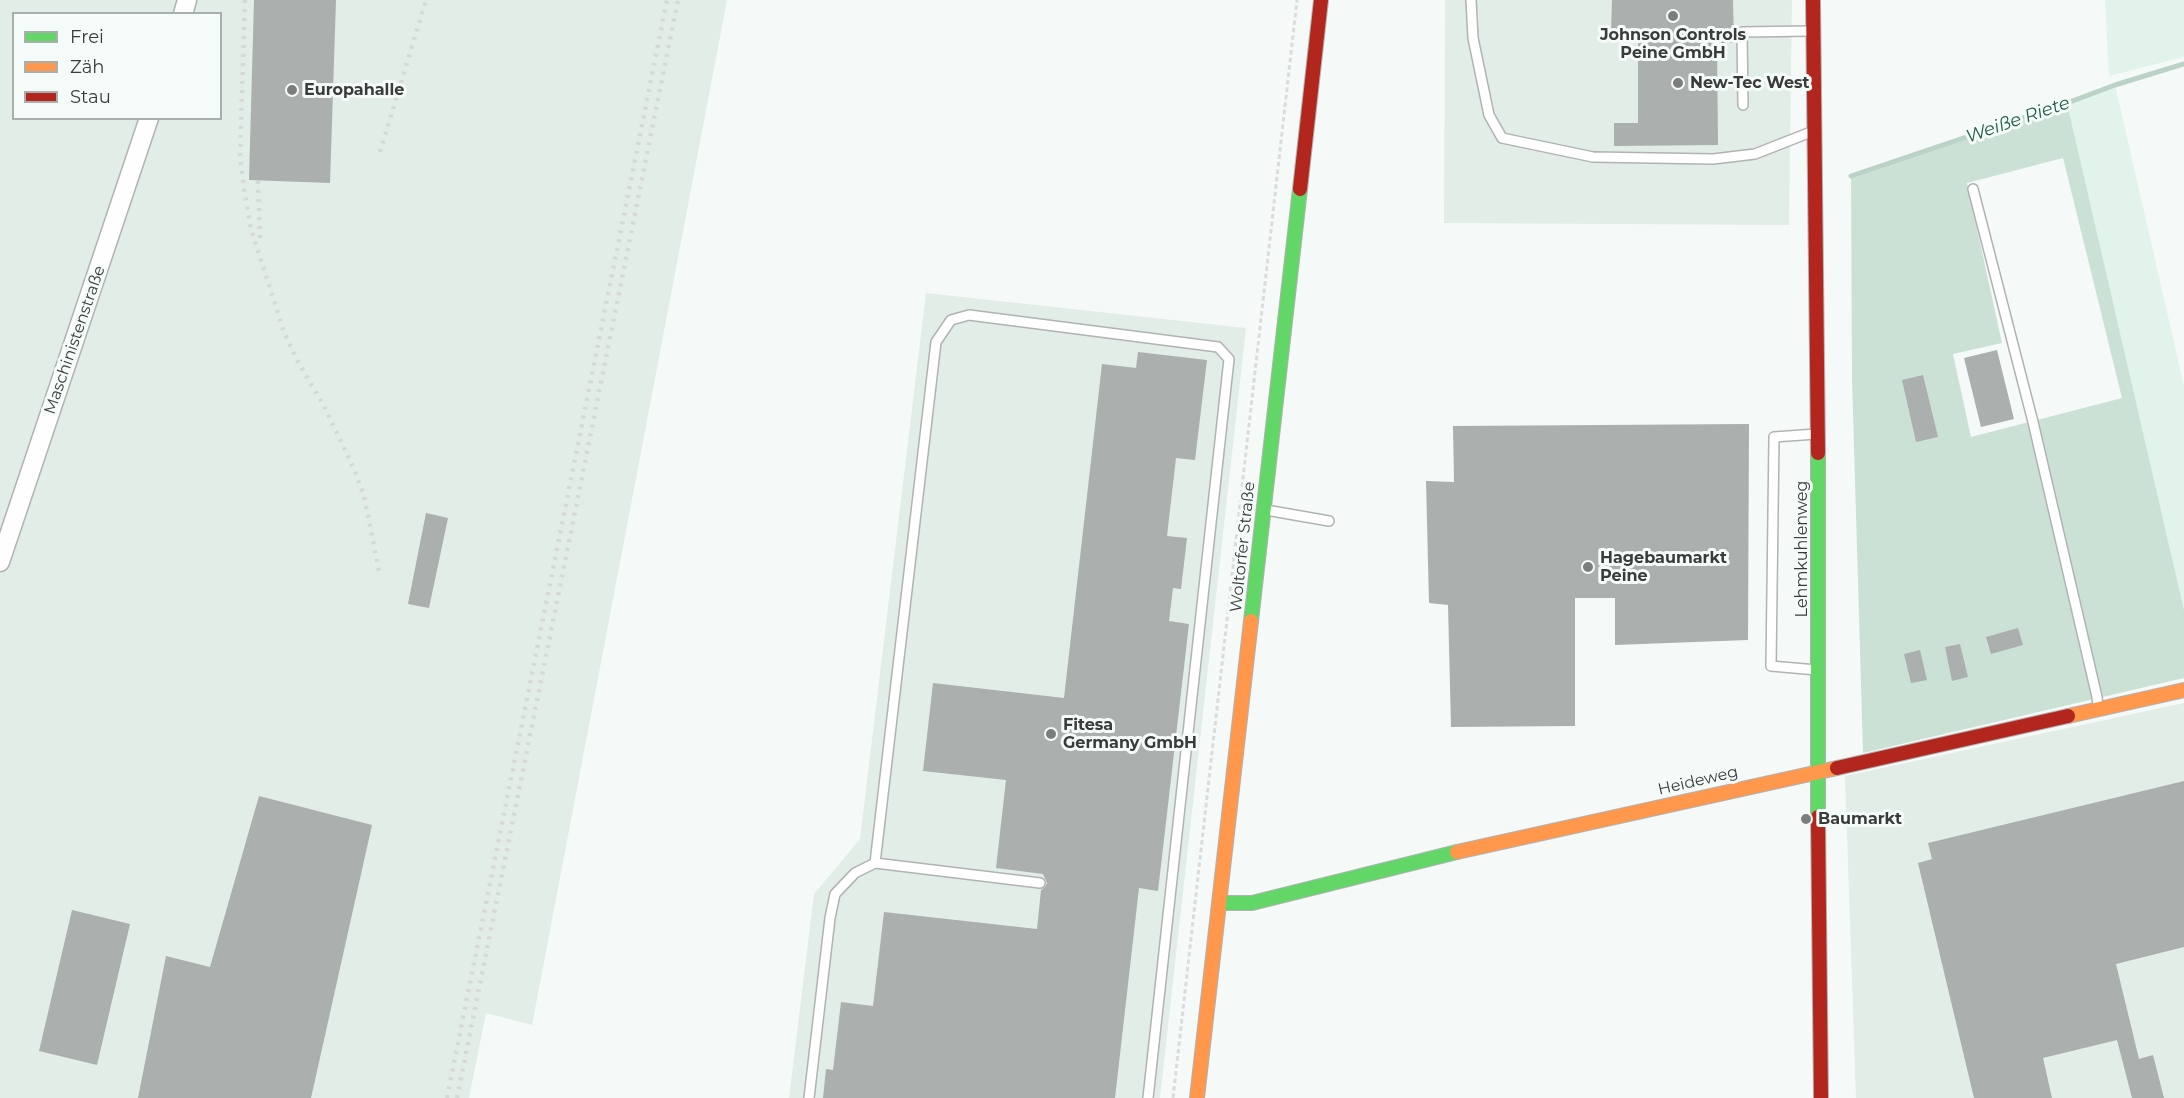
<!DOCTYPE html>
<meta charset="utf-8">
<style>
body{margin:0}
#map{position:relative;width:2184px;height:1098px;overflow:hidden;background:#f5faf8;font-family:Montserrat,sans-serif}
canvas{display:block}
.legend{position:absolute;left:12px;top:12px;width:210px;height:108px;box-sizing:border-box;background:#f4fbf8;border:2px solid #a9afac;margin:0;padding:8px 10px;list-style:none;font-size:18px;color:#393c3b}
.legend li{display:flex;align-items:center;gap:12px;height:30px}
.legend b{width:30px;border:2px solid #a9afac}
</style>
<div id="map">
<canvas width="2184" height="1098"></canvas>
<ul class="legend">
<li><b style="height:8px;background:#63d668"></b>Frei</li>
<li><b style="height:8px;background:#ff974d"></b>Zäh</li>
<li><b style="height:8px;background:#b3261e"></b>Stau</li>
</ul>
</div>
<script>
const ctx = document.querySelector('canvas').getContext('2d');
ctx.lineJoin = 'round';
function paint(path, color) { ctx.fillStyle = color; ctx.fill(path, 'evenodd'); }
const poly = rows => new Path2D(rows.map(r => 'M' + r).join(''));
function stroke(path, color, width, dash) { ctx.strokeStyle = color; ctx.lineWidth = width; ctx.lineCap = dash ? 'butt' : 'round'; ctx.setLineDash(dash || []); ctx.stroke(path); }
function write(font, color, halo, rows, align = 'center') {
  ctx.font = font + ' Montserrat,sans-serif'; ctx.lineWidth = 6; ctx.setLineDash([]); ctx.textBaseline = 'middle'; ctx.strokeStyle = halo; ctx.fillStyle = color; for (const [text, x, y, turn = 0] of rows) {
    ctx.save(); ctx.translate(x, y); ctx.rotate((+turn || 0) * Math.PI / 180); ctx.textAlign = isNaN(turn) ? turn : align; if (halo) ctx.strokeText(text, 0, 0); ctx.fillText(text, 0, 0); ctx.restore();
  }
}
const built = poly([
 [0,0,727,0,532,1025,486,1013,469,1098,0,1098],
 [14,14,220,14,220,118,14,118],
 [1445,0,1792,0,1789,225,1444,223],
 [926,293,1246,328,1160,1098,789,1098,814,894,860,839],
 [2184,703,2184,1098,1856,1098,1845,776]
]);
const green = poly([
 [2105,0,2184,0,2184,57,2109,76],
 [2115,85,2184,386,2184,610,2067,103]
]);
const forest = poly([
 [2067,103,2184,610,2184,678,1863,753,1852,379,1851,176],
 [2063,158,2122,398,1971,437,1953,354,2002,343,1967,183]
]);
const stream = poly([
 [1851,176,2067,103,2115,85,2184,64]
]);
const building = poly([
 [254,0,336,0,330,183,249,180],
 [1612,0,1733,0,1734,43,1717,43,1718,145,1614,146,1614,123,1638,123,1638,33,1611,34],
 [1997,350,2014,419,1981,427,1964,358],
 [1138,352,1207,360,1195,460,1176,458,1167,536,1187,538,1181,589,1173,588,1169,621,1189,624,1158,891,1139,888,1115,1098,823,1098,826,1069,833,1070,841,1002,873,1006,884,912,1037,929,1041,890,1045,887,1047,883,1043,874,996,868,1006,780,923,771,933,683,1064,698,1102,364,1136,368],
 [1923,375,1938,437,1916,442,1902,380],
 [1749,424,1748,640,1615,645,1615,598,1575,598,1575,726,1451,727,1448,605,1429,603,1426,481,1454,482,1453,426],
 [426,513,448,518,429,608,408,604],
 [2018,628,2023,645,1991,654,1986,637],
 [1960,644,1968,677,1952,681,1945,647],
 [1920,650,1927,680,1911,683,1904,654],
 [2184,781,2184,947,2116,964,2139,1059,2153,1055,2164,1098,2132,1098,2117,1040,2043,1058,2052,1098,1974,1098,1918,863,1932,859,1928,843],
 [259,796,372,825,311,1098,138,1098,166,956,210,967],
 [72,910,130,924,97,1065,39,1051]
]);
const path = poly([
 [1173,1098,1297,0]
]);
const lane = poly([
 [1471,0,1473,38,1489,115,1502,138,1593,157,1713,159,1755,154,1811,132],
 [1743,105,1742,32,1810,31],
 [1973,189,2033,422,2097,697,2098,707],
 [1816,434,1774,437,1771,666,1817,670],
 [1266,510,1329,521],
 [875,863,1040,883],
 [809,1098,830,918,835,894,855,873,875,863,936,342,951,320,969,315,1218,347,1229,359,1148,1098]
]);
const street = poly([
 [183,14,187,0],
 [0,562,149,118]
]);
const fast = poly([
 [1818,453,1818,817],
 [1251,621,1300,189],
 [1220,903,1252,903,1457,852]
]);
const slow = poly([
 [2068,716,2184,690],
 [1457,852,1837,768],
 [1197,1098,1251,621]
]);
const jam = poly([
 [1813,0,1818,453],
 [1300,189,1321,0],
 [1837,768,2068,716],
 [1818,817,1821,1098]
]);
const rail = poly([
 [245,0,240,155,244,189,251,229,284,332,297,360,324,406,354,469,364,496,379,571],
 [380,152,426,0],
 [258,181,260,240],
 [447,1098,667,0],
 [457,1098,678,0]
]);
const markers = [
 [1673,16,6,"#7b7e7d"],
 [1678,83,6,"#7b7e7d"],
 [292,90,6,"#7b7e7d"],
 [1588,567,6,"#7b7e7d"],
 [1051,734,6,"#7b7e7d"],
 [1806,819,6,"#7b7e7d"]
];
const poiNames = [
 ["Johnson Controls",1673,35,"center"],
 ["Peine GmbH",1673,53,"center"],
 ["New-Tec West",1690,83],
 ["Europahalle",304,90],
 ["Hagebaumarkt",1600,558],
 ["Peine",1600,576],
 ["Fitesa",1063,725],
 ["Germany GmbH",1063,743],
 ["Baumarkt",1818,819]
];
const streetNames = [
 ["Maschinistenstraße",75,340,-71],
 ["Woltorfer Straße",1243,547,-84],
 ["Lehmkuhlenweg",1802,549,-90],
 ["Heideweg",1698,781,-13]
];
const waterNames = [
 ["Weiße Riete",2018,120,-19]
];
paint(built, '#e2ede7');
paint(green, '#e1f3ea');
paint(forest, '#cce1d6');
stroke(stream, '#bad3c6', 5);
paint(building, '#abafad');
stroke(lane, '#b0b3b2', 12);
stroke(street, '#b0b3b2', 21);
stroke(fast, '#b0b3b2', 16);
stroke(slow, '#b0b3b2', 16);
stroke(jam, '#b0b3b2', 16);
stroke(path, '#dadbda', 3, [4.5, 3]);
stroke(lane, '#fefefe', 9);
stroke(street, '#fefefe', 18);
stroke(fast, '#63d668', 14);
stroke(slow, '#ff974d', 14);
stroke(jam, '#b3261e', 14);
stroke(rail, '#d7d8d8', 4.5, [3, 6]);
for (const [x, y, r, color] of markers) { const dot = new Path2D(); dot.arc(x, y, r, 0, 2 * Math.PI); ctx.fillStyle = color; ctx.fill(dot); stroke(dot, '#f4fbf8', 2); }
write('bold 16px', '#393c3b', '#f4fbf8', poiNames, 'left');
write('16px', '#393c3b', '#f4fbf8', streetNames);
write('italic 18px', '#245f48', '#f4fbf8', waterNames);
</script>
